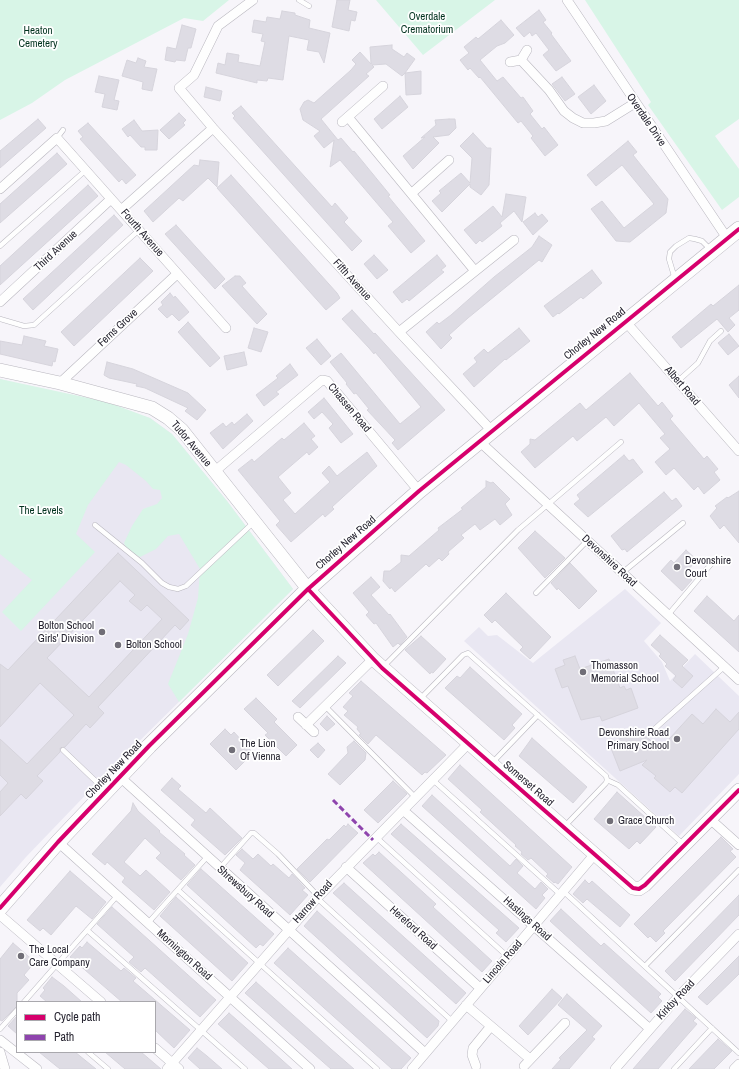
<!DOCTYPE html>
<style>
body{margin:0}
#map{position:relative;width:739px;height:1069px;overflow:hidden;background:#f7f5fa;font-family:"Archivo Narrow",sans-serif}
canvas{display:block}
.legend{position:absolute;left:16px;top:1001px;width:140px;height:52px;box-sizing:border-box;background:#fff;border:1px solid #a9a8ad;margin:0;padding:5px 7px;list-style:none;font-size:12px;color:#272531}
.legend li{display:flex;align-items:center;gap:8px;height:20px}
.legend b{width:20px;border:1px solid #a9a8ad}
</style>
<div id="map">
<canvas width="739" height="1069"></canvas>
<ul class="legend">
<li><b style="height:5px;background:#d6006c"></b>Cycle path</li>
<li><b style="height:5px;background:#8e44ad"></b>Path</li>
</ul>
</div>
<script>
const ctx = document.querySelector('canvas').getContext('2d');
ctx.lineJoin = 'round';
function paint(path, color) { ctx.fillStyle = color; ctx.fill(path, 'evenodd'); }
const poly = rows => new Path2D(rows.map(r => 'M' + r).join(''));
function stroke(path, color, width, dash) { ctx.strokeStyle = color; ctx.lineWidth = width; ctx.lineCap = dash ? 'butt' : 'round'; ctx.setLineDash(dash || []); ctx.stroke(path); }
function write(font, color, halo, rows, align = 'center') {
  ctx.font = font + ' "Archivo Narrow",sans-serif'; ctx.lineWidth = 3.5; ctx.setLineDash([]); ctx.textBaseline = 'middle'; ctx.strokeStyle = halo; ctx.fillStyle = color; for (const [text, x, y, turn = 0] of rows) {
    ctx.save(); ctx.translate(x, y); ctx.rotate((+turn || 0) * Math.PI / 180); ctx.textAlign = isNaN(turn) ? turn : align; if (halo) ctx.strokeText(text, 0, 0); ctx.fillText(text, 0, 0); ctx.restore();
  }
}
const built = poly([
 [0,379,150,418,172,434,227,501,293,589,99,781,26,857,0,887],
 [625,589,661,623,644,641,662,662,670,681,695,654,739,696,739,774,679,836,464,641,479,627,488,636,497,635,533,663]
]);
const green = poly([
 [0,0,229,0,203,21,184,18,65,80,32,103,0,120],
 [376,0,495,0,423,55],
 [585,0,739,0,739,119,715,136,739,169,739,197,722,210,648,105,651,102],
 [0,379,107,402,150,418,172,434,227,501,293,589,179,702,168,684,188,634,198,598,200,569,179,534,168,536,156,549,140,557,127,550,124,543,132,526,143,509,157,504,162,498,160,490,153,489,146,481,126,465,119,462,88,505,76,534,95,552,21,631,2,612,32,580,0,554]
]);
const building = poly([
 [337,0,350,0,348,10,357,12,355,21,351,20,349,31,332,27,337,0],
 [539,10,546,20,543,22,552,33,551,34,571,61,556,71,543,55,549,50,536,33,532,36,530,32,524,37,516,28,539,10],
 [282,11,295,13,295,15,310,20,309,28,330,33,324,63,319,52,307,50,309,40,289,36,283,80,268,78,267,81,257,80,257,83,216,73,218,63,225,65,227,53,239,55,238,62,260,66,265,42,261,41,263,34,252,32,254,20,266,22,267,17,280,19,282,11],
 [501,20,514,35,505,43,497,46,480,60,497,81,503,77,521,98,523,97,533,111,530,114,542,129,544,127,558,145,545,156,531,138,533,136,521,121,518,123,480,77,479,78,470,68,468,70,460,60,469,53,464,47,476,37,478,39,501,20],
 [182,25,196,29,191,48,188,48,185,61,176,60,175,62,165,60,167,47,176,49,182,25],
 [392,45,392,49,404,57,407,53,415,59,405,73,421,71,421,94,406,95,405,73,402,76,386,64,372,65,374,67,366,74,369,76,321,119,338,140,341,138,353,152,354,151,390,195,388,196,425,241,411,253,388,226,393,222,340,160,330,167,334,140,324,148,314,136,320,131,303,120,300,109,304,102,308,100,314,103,351,70,356,64,352,60,360,52,371,64,370,47,392,45],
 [138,58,146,61,144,67,157,69,152,91,142,89,143,82,122,76,127,60,136,63,138,58],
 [99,76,119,80,114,100,119,101,117,110,102,107,105,94,95,92,99,76],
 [562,77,575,94,565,101,552,84,562,77],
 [594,85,606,101,591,114,578,97,594,85],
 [206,87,222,91,220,101,204,97,206,87],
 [400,96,408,107,382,129,374,119,400,96],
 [241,106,332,207,335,203,348,218,344,222,362,241,352,251,233,118,235,116,232,113,241,106],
 [179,113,186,120,183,123,185,125,169,139,160,130,179,113],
 [38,119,46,128,0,168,0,151,38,119],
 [449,119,455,119,456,128,449,135,433,137,439,143,413,169,403,156,425,137,421,138,436,125,435,120,449,119],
 [134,120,142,131,158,130,157,150,145,150,145,147,141,147,130,135,128,137,122,129,134,120],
 [88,123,136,175,126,184,122,179,119,182,80,139,83,137,78,131,88,123],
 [473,133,487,148,491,148,489,185,481,195,470,187,470,184,442,212,432,201,441,193,439,191,461,173,470,183,472,158,460,146,473,133],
 [628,141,637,152,633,155,668,199,666,213,630,242,616,241,591,209,602,201,624,228,654,204,622,165,596,186,587,175,628,141],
 [57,153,67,164,0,223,0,204,57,153],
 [200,160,219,162,217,187,208,178,183,201,179,198,153,222,144,211,194,165,199,166,200,160],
 [231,175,337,293,340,298,326,310,217,188,231,175],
 [88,185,98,196,0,285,0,266,88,185],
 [506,194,526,197,522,222,514,211,500,223,502,226,482,242,480,240,476,244,464,230,493,206,502,217,506,194],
 [535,213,538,217,542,214,548,221,533,235,523,222,535,213],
 [114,215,123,225,33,310,23,299,114,215],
 [176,225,225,279,215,289,165,234,176,225],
 [539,236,552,245,542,262,539,260,468,318,449,335,452,338,441,349,426,332,437,322,439,324,451,315,494,277,532,247,539,236],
 [374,255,388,270,377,279,364,264,374,255],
 [437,255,446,266,441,270,444,272,409,301,407,299,402,303,393,292,437,255],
 [140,258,153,271,74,346,61,332,140,258],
 [592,270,602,283,583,299,581,297,559,314,558,313,553,317,544,306,592,270],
 [235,276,240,276,246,283,242,286,267,314,257,324,222,286,235,276],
 [739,285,739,310,729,318,735,325,728,332,717,319,681,348,672,337,711,304,713,306,739,285],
 [170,293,174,298,175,296,189,312,179,321,172,314,167,318,158,309,163,305,161,302,170,293],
 [352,310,374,334,375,333,445,410,398,450,392,443,395,440,367,410,369,409,356,393,354,394,346,384,347,383,330,362,341,353,400,424,421,407,375,352,374,354,369,348,342,319,352,310],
 [188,322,220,358,210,367,178,332,188,322],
 [254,328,268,332,261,352,248,348,254,328],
 [519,328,530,341,506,360,505,359,474,387,463,374,477,362,474,358,484,349,488,353,519,328],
 [729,334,739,346,728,355,718,343,729,334],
 [24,336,46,341,44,346,58,349,55,362,53,361,52,366,0,354,0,341,22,345,24,336],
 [317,339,331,356,321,365,306,348,317,339],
 [244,352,247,365,227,370,224,356,244,352],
 [107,362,133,369,188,393,206,410,197,420,185,411,188,408,145,388,136,386,137,384,109,378,104,375,107,362],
 [290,364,298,375,276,392,279,394,264,406,256,395,278,378,276,376,290,364],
 [630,373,658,406,662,402,673,416,670,419,704,459,707,456,718,469,714,472,720,480,704,494,698,486,694,490,674,468,666,475,655,462,670,449,660,438,665,434,639,403,614,426,606,417,577,441,573,436,535,468,521,452,530,444,530,439,535,440,580,403,586,410,630,373],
 [739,376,739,398,729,385,739,376],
 [324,398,353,434,341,443,329,428,333,424,322,412,314,419,308,412,324,398],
 [247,414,253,421,223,449,210,433,223,423,226,427,232,422,234,425,247,414],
 [304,423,315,436,311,439,318,447,309,455,307,452,278,477,291,493,283,500,295,514,330,482,322,473,329,466,337,476,367,452,377,466,332,507,334,509,325,517,323,514,291,542,276,525,280,521,238,470,252,459,254,462,282,438,284,440,304,423],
 [624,455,629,461,633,459,643,472,588,517,574,504,580,499,577,495,624,455],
 [486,481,491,483,493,482,510,499,505,504,512,515,500,525,495,519,480,530,475,524,461,535,464,538,448,552,449,554,442,561,439,558,429,567,426,564,395,592,391,587,390,589,383,581,384,571,390,571,401,562,401,555,409,556,439,530,438,528,463,509,461,508,486,487,486,481],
 [739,491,739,543,724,525,720,529,710,516,717,508,715,506,727,497,728,498,739,491],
 [664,492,672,501,676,498,682,506,627,552,625,549,622,550,611,536,664,492],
 [535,531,565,558,545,578,518,548,535,531],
 [686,550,697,560,685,573,692,580,682,591,661,571,671,560,674,563,686,550],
 [118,553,189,620,180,630,175,625,98,707,104,713,90,728,86,724,65,747,60,748,60,752,37,776,43,781,26,799,21,794,0,816,0,792,8,783,0,775,0,739,27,764,74,715,40,683,0,727,0,664,8,670,118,553],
 [120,581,135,595,129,601,141,611,147,605,162,619,89,697,47,658,120,581],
 [570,563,597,591,579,609,558,588,557,590,551,583,570,563],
 [371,577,380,587,371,595,389,615,390,614,407,637,400,645,398,643,393,647,376,623,374,624,366,615,369,612,353,593,371,577],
 [506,593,551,637,530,659,520,650,523,647,495,620,492,623,484,615,506,593],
 [707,596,734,621,739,615,739,652,694,611,707,596],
 [313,630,324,641,278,686,267,675,313,630],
 [660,635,688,660,682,666,693,676,682,688,673,680,676,676,665,666,667,664,659,656,661,654,651,645,660,635],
 [421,636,446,659,433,673,431,672,430,674,405,650,421,636],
 [338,656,346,663,300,708,292,701,338,656],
 [575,656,580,669,609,659,620,688,624,686,626,690,631,688,638,708,602,721,600,716,581,720,568,686,562,688,555,669,565,665,563,660,575,656],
 [470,667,522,714,512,725,515,728,504,740,445,688,457,676,460,678,470,667],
 [361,681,446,755,427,773,425,772,422,775,376,735,368,744,359,735,361,734,357,729,358,727,344,715,348,711,343,707,353,696,349,693,361,681],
 [256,698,277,719,274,722,297,745,286,756,265,735,268,733,244,709,256,698],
 [716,709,730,722,739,712,739,729,682,793,675,787,670,792,654,778,656,776,642,765,647,760,620,771,609,743,640,731,660,749,692,714,703,724,716,709],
 [327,716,335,724,327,731,320,724,327,716],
 [225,729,231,735,234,732,253,753,236,770,210,744,225,729],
 [532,738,587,787,573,803,519,756,532,738],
 [354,741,366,753,365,760,340,785,328,774,348,753,347,747,354,741],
 [318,743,325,750,318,758,310,750,318,743],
 [460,765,572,867,558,884,555,882,554,883,546,876,548,874,531,858,528,860,521,854,522,852,515,846,516,845,480,812,482,810,448,779,460,765],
 [172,778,181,786,178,789,206,813,210,808,242,838,225,855,191,825,195,820,161,790,172,778],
 [393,781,407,794,378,823,364,810,393,781],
 [617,792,656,827,640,844,637,841,629,849,594,819,617,792],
 [432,795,510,866,516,859,523,866,517,873,535,889,541,882,548,889,542,895,545,898,536,909,422,806,432,795],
 [133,803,138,811,160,831,159,832,185,854,184,855,195,865,181,880,156,858,161,853,145,838,124,862,140,876,146,870,170,892,154,910,122,882,125,878,107,862,105,865,92,854,131,811,133,803],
 [348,824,358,833,310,882,297,869,327,839,329,840,344,825,346,827,348,824],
 [401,824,519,928,506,942,496,933,499,930,391,834,401,824],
 [721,837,733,849,730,851,736,857,663,931,665,933,656,942,650,936,648,938,634,924,721,837],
 [242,849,253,859,258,854,271,866,273,864,289,878,292,874,305,888,302,890,308,895,290,915,240,870,245,863,236,855,242,849],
 [379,852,436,904,433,907,492,961,482,972,363,863,373,854,375,856,379,852],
 [201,869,274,934,263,946,260,944,256,948,187,885,201,869],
 [70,871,106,902,92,919,76,906,51,935,43,928,40,931,27,920,70,871],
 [585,880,589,884,592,881,630,915,620,927,587,899,583,903,573,894,585,880],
 [344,883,466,993,456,1004,333,893,344,883],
 [739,895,739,915,675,981,665,971,739,895],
 [176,897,248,963,232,981,160,916,176,897],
 [112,907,216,1000,200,1017,145,968,141,972,129,962,134,957,97,924,112,907],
 [561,909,601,946,604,943,661,994,658,997,662,1001,651,1013,550,921,561,909],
 [317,911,439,1021,438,1026,427,1038,304,926,317,911],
 [87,942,121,971,124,968,136,978,133,981,190,1030,174,1048,155,1030,155,1002,122,1002,70,957,80,946,82,948,87,942],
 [13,943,35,962,24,975,29,980,17,993,17,1006,2,1021,0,1020,0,959,13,943],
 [288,948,411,1058,401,1069,392,1069,274,963,288,948],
 [739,956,739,974,707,1005,698,997,739,956],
 [52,977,64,986,82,1002,47,1002,40,996,45,990,43,988,52,977],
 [256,982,331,1049,354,1069,331,1069,245,993,256,982],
 [552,989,562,998,528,1035,519,1026,552,989],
 [567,994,602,1026,592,1037,595,1039,569,1069,552,1069,561,1059,559,1058,587,1030,558,1005,567,994],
 [685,1009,696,1018,693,1021,697,1024,682,1041,658,1069,633,1069,685,1009],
 [229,1013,254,1035,292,1069,269,1069,244,1047,218,1024,229,1013],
 [17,1016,17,1034,8,1026,17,1016],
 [718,1039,732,1051,714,1069,689,1069,718,1039],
 [197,1048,207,1056,222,1069,200,1069,188,1058,197,1048],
 [39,1052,75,1052,96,1069,60,1069,39,1052],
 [105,1052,141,1052,161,1069,125,1069,105,1052]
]);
const lane = poly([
 [299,0,309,6],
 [57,138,63,130],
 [0,246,86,170],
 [675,279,669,259,670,252,676,246,689,238,695,239,702,241,710,249],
 [0,319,24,326,34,325,139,230],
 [678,381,698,363,710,341,721,331],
 [95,525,142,563,162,583,169,587,178,589,186,586,254,522],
 [622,573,683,523],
 [536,593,587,541],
 [668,615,712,563],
 [384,666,518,530,621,442],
 [420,699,463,655,468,653,606,776,607,780,618,785,684,845],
 [325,706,415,797],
 [650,733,724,667],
 [63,750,105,790],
 [492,763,538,715],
 [433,780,561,895],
 [564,827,606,783,607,780],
 [376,837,507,956],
 [219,869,251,833,254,833,278,854,318,896],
 [178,890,377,1069],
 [563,891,739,1053],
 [317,898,452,1021],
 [148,923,207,857],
 [87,930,245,1069],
 [645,966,739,870],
 [24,1002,117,896],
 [0,1029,17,1010],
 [88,1052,108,1069],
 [674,1069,712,1028]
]);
const street = poly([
 [253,0,218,26,194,75,179,88,213,128,399,332,492,431],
 [567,0,727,238],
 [521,60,549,90,564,111,573,118,583,123,594,123,606,121,635,103],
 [510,62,521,60,527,50],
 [348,117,475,271],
 [342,122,383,86],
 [0,189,57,138,226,328],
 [412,193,449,160],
 [121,210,213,128],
 [0,302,111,199],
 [625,321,739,451],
 [399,332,514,240],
 [60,383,177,274],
 [479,441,739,680],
 [214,472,322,380,327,381,419,491],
 [298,717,314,732],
 [306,725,373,659],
 [120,777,425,1053],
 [403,810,650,1029],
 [710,819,739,845],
 [58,842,310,1069],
 [346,867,480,988],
 [0,915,101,1002],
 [466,1005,530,1059],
 [0,1040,37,1069],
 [155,1048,179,1069],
 [0,1052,5,1069],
 [476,1066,472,1055,473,1048,491,1026],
 [524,1066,565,1023],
 [167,1069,317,898,468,744],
 [412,1069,594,855],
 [615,1069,678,997,739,934],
 [734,1069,739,1064]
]);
const secondary = poly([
 [0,370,60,383,152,408,168,418,182,430,308,589,373,659,633,888,639,889,645,885,739,790]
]);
const primary = poly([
 [0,908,58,842,149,746,308,589,419,491,739,229]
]);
const quiet = poly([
 [333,800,373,840]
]);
const cycleway = poly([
 [308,589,382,668,633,888,639,889,645,885,739,790],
 [0,908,58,842,149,746,308,589,419,491,739,229]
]);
const markers = [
 [677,567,4,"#706e77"],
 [102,632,4,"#706e77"],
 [118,645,4,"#706e77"],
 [583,672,4,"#706e77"],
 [677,739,4,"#706e77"],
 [232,750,4,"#706e77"],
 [610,821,4,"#706e77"],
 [21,956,4,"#706e77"]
];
const parkNames = [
 ["Overdale",427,17],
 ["Crematorium",427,30],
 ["Heaton",38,31],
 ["Cemetery",38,44],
 ["The Levels",41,511]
];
const streetNames = [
 ["Overdale Drive",646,120,56],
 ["Fourth Avenue",142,233,49],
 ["Third Avenue",56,251,-43],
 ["Fifth Avenue",352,280,48],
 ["Ferns Grove",118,328,-43],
 ["Chorley New Road",595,334,-39],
 ["Albert Road",682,386,49],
 ["Chassen Road",349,408,50],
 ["Tudor Avenue",191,444,50],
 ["Chorley New Road",346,543,-41],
 ["Devonshire Road",609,561,43],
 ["Chorley New Road",114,770,-46],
 ["Somerset Road",528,784,41],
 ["Shrewsbury Road",245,892,42],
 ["Harrow Road",313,902,-48],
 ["Hastings Road",527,919,42],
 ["Hereford Road",413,928,42],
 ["Mornington Road",184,955,42],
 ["Lincoln Road",503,962,-49],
 ["Kirkby Road",676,1000,-47]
];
const poiNames = [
 ["Devonshire",685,561],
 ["Court",685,574],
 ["Bolton School",94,626,"right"],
 ["Girls' Division",94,639,"right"],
 ["Bolton School",126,645],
 ["Thomasson",591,666],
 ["Memorial School",591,679],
 ["Devonshire Road",669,733,"right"],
 ["Primary School",669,746,"right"],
 ["The Lion",240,744],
 ["Of Vienna",240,757],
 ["Grace Church",618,821],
 ["The Local",29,950],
 ["Care Company",29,963]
];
paint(built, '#e9e7f2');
paint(green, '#d8f5e7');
paint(building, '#dedce4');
stroke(building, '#d6d4dc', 1);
stroke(lane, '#b9b7bf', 5.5);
stroke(street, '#b9b7bf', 10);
stroke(secondary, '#b9b7bf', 14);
stroke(primary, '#b9b7bf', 16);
stroke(lane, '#fefefe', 4.5);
stroke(street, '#fefefe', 9);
stroke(secondary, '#fefefe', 13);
stroke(primary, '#fefefe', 15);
stroke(quiet, '#8e44ad', 3, [6, 3]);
stroke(cycleway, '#d6006c', 4);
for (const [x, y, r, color] of markers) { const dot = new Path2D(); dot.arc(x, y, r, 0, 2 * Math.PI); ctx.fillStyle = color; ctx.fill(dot); stroke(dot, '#fff', 1.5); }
write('11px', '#02331f', '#fff', parkNames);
write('11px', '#272531', '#fff', streetNames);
write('11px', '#272531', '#fff', poiNames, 'left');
</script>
